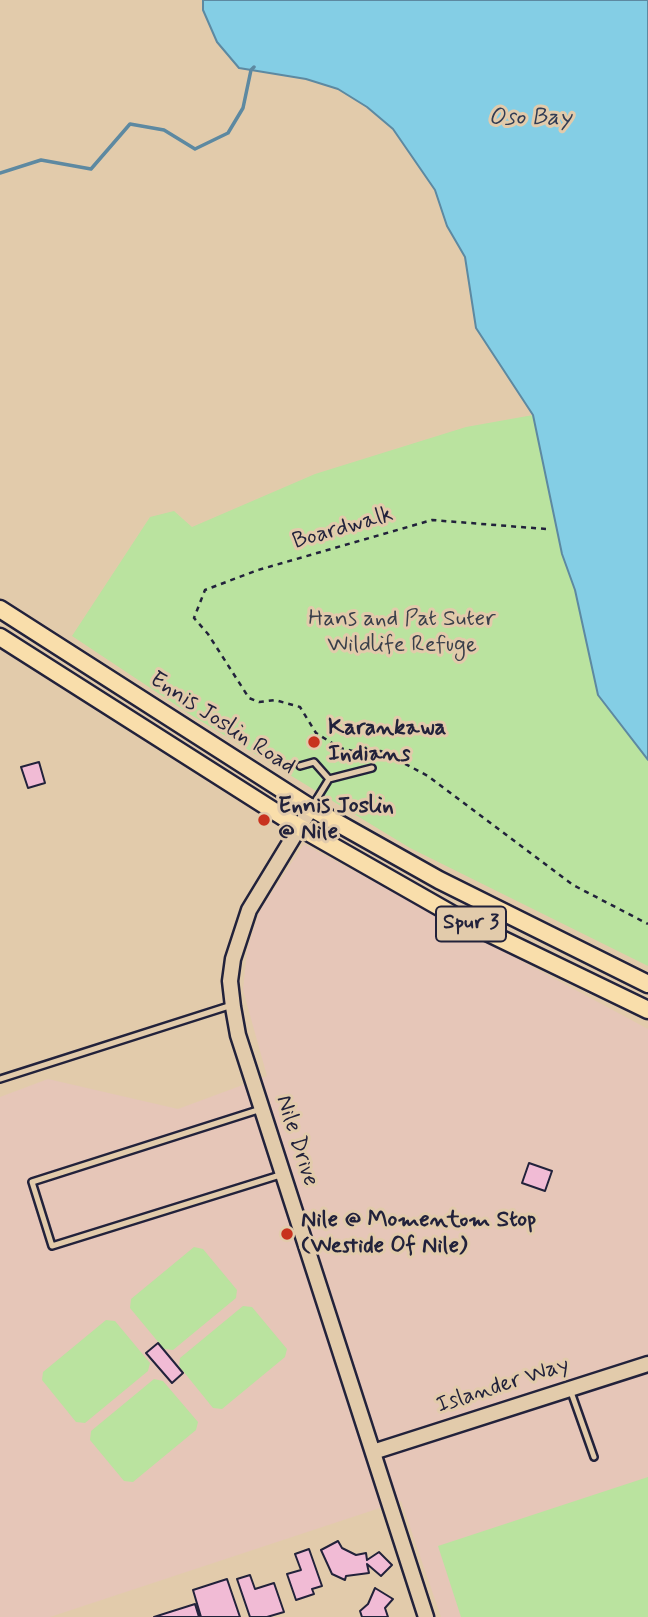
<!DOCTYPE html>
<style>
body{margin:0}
canvas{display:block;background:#e2cbab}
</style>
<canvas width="648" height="1617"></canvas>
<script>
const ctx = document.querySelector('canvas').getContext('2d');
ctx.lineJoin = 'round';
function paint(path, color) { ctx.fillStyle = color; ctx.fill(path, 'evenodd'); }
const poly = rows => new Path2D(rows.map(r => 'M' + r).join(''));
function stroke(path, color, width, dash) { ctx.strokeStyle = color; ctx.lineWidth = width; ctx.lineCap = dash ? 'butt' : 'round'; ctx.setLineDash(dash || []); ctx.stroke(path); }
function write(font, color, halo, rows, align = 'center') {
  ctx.font = font + ' Mynerve,sans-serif'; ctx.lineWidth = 6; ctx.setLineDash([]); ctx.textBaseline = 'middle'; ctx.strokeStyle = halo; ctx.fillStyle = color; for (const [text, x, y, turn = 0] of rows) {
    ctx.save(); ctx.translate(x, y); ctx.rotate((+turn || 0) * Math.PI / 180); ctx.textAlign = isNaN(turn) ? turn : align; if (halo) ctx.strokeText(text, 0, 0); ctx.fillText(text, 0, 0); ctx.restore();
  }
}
const built = poly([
 [304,844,648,1029,648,1617,441,1617,401,1501,50,1617,0,1617,0,1097,48,1079,178,1109,267,1076,243,990,247,950,260,910]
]);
const green = poly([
 [533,415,562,554,575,590,598,695,648,760,648,966,410,848,191,715,72,636,150,517,174,511,192,527,315,474,466,427],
 [194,1247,203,1249,237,1290,236,1298,173,1350,164,1349,130,1308,131,1299],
 [243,1306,252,1307,287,1349,285,1357,222,1409,213,1408,179,1366,180,1358],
 [106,1320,115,1321,150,1363,148,1371,85,1423,76,1422,42,1380,43,1372],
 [154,1379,163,1381,198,1422,196,1430,133,1482,124,1481,90,1440,91,1431],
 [648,1477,648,1617,461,1617,438,1546]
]);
const water = poly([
 [203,0,648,0,648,760,598,695,575,590,562,554,533,415,476,328,465,257,447,226,435,190,393,129,367,107,338,89,306,79,239,68,217,42,203,10,203,0]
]);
const stream = poly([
 [0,173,41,160,91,169,130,124,164,130,195,149,228,133,243,108,251,70,254,67]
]);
const building = poly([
 [39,762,45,783,28,788,21,767,39,762],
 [529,1163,552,1171,545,1191,522,1183,529,1163],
 [158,1343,183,1373,172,1383,146,1353,158,1343],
 [338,1541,342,1548,356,1555,366,1553,367,1560,379,1552,392,1565,381,1576,367,1564,369,1573,346,1576,345,1580,332,1574,321,1550,338,1541],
 [309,1549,322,1586,312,1589,314,1594,296,1600,287,1574,301,1570,295,1554,309,1549],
 [250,1575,255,1589,274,1583,284,1612,267,1617,250,1617,237,1579,250,1575],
 [227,1579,240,1617,201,1617,193,1590,227,1579],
 [375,1588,393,1599,385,1608,388,1617,362,1617,360,1611,368,1604,375,1588],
 [195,1604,199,1617,154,1617,195,1604]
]);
const path = poly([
 [546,529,432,520,258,570,205,590,194,618,208,634,249,698,259,702,275,700,300,707,316,733,340,748,361,753,381,751,428,776,573,885,648,924]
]);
const lane = poly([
 [300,766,314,762,329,779,313,805],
 [329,779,372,768],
 [0,1079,232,1005],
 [261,1109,32,1182,52,1246,280,1175],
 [571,1392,594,1457]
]);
const secondary = poly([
 [311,808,249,910,233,959,230,981,233,1007,238,1035,426,1617],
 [373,1452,648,1364]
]);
const primary = poly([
 [0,609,311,808,439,880,648,984],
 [0,637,299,827,464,921,648,1010]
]);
const markers = [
 [314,742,7,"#c8321e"],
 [264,820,7,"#c8321e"],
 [287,1234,7,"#c8321e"]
];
const shields = [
 [471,924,70]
];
const shieldNames = [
 ["Spur 3",471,924]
];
const streetNames = [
 ["Boardwalk",343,529,-16],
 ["Ennis Joslin Road",222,724,33],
 ["Nile Drive",296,1141,72],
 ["Islander Way",503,1386,-18]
];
const parkNames = [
 ["Hans and Pat Suter",402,620],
 ["Wildlife Refuge",402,646]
];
const poiNames = [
 ["Karankawa",328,729],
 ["Indians",328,755],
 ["Ennis Joslin",278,807],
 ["@ Nile",278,833],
 ["Nile @ Momentom Stop",301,1221],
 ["(Westide Of Nile)",301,1247]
];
const waterNames = [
 ["Oso Bay",530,119]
];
paint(built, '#e6c6b8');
paint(green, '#bae39f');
paint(water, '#84cee5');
stroke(water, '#5d89a1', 2);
stroke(stream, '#5d89a1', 3.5);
paint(building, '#f1bbd5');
stroke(building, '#22223b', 2);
stroke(lane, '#22223b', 10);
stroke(secondary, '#22223b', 19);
stroke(primary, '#22223b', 21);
stroke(path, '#22223b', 2.5, [5, 5]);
stroke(lane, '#e2cbab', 5);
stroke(secondary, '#e2cbab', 14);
stroke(primary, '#f9deab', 16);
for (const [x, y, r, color] of markers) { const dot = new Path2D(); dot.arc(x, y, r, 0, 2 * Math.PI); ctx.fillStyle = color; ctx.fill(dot); stroke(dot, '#e2cbab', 2.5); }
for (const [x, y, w] of shields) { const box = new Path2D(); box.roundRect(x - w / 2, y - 17.5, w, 35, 5); ctx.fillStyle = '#e2cbab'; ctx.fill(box); stroke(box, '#22223b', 2); }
write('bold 21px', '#22223b', null, shieldNames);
write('23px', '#22223b', '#e2cbab', streetNames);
write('23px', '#393f4a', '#e2cbab', parkNames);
write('bold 23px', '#22223b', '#e2cbab', poiNames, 'left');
write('italic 24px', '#313c54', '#e2cbab', waterNames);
</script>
